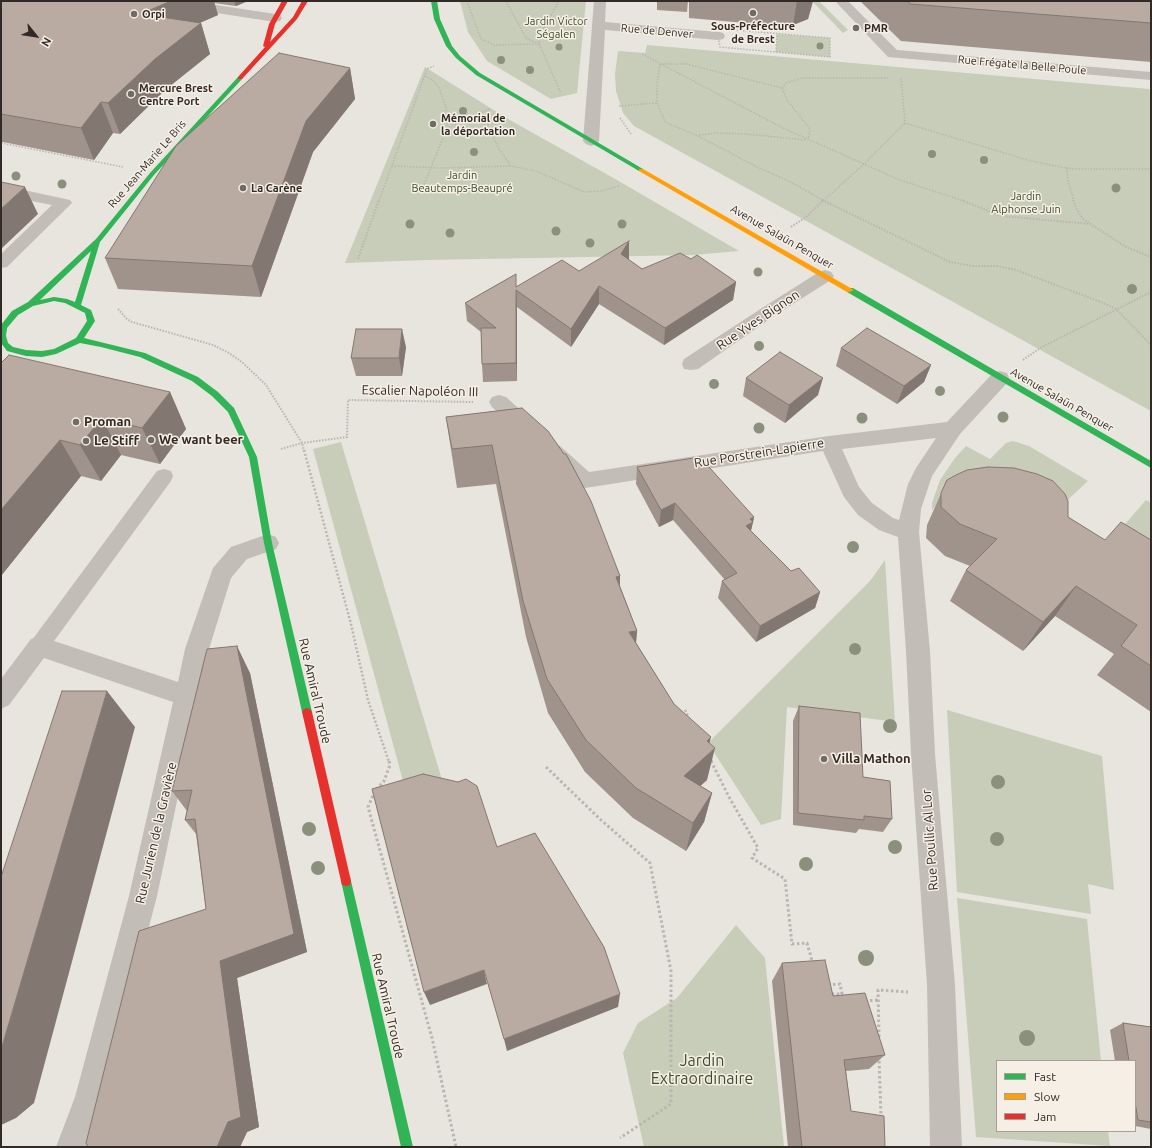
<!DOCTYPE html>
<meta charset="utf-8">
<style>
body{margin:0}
#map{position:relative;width:1152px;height:1148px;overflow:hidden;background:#e8e4de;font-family:Ubuntu,sans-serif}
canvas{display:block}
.frame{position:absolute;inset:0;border:2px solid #312a26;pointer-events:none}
.legend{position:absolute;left:996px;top:1060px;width:140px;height:72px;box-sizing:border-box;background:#f6efe5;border:1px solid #a7a099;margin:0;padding:5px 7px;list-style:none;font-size:12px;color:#312a26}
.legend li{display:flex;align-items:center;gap:8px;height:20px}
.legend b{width:20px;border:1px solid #a7a099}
.north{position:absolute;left:16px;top:16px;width:40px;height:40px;-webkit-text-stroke:3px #f6efe5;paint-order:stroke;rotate:120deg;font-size:11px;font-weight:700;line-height:16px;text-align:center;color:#312a26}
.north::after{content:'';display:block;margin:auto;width:14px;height:18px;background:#312a26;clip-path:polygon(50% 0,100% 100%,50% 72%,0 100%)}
</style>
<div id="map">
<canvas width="1152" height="1148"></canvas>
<div class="frame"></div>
<ul class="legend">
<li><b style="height:5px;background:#30b455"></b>Fast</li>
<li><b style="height:5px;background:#ff9f0a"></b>Slow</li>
<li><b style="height:5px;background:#e5322d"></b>Jam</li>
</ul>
<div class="north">N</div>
</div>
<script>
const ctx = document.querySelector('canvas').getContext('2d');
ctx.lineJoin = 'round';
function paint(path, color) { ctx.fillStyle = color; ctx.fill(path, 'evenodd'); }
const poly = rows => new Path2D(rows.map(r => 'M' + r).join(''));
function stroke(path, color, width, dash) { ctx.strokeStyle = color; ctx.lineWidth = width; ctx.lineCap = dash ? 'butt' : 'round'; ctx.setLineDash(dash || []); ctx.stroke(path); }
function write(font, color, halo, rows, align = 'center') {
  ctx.font = font + ' Ubuntu,sans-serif'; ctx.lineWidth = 3; ctx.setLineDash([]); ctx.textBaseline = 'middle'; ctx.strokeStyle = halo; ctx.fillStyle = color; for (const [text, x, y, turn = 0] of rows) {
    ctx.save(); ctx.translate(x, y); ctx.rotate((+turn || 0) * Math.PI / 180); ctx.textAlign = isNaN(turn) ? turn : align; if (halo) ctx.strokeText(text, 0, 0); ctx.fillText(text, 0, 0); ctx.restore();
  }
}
const green = poly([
 [460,1,586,1,577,93,551,99,487,61,468,32],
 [812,1,819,1,848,30,843,33],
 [777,34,830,38,830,57,776,52],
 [647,45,1149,89,1151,96,1151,411,634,126,623,113,616,91,615,74,618,51,645,53],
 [425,67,508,119,617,180,739,251,693,255,427,260,345,263],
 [1013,441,1029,446,1088,481,1047,519,955,485,932,510,932,503,940,480,955,458,966,446,990,459,1006,443],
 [341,442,442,780,406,792,313,449],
 [1146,500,1151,503,1151,558,1100,553],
 [885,560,895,722,787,707,781,819,761,825,708,743,870,581],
 [947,710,1102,756,1114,890,1088,884,1091,914,957,892],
 [957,898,1087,919,1101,1061,997,1061,997,1131,1108,1131,1110,1146,976,1137],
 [736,925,765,958,784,1147,644,1147,623,1053,638,1023,677,998]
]);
const pathFar3 = poly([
 [467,1,481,39,494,45,539,44],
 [506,1,526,38,537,43],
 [559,1,542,31,539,44,561,93],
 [722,29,830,38,830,57,720,47,718,36,722,29],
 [776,52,777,34],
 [642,54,783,128,900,180,964,201],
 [660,64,657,85,657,103,665,122,698,136,759,168,791,182,824,201],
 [662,64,686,64,782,88,787,100,810,129,808,140],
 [425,76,434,81,439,88,446,107,447,128],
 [901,78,905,123,1031,161,1061,167,1074,169,1151,169],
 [782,88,786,83,802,78,888,78],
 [619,106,657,103],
 [489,109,488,127,499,149,511,166],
 [620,118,631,134],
 [699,135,716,133,745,134,806,140],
 [1,143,123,167],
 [392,166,441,168,511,166,536,171,584,192,601,191,619,186],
 [1067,168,1068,181,1074,201],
 [423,187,447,128,489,109],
 [379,201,427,69,434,66],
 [823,201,864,164,905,123]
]);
const pathFar2 = poly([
 [822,200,950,262,973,266,997,266,1016,270,1101,302,1116,309,1151,345],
 [961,200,1001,216,1091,224],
 [1073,200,1076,208,1083,219,1126,247,1151,257],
 [791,227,806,217,824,200],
 [358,259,379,200],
 [118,309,127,319,132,322,213,345,229,353,243,363,266,385,302,443,304,451],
 [1023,360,1040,348,1151,292],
 [281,449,302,443,347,437,348,400,473,402]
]);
const pathFar1 = poly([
 [304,450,351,624,368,700,389,762],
 [685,710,689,718],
 [711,760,712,762]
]);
const path = poly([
 [389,761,390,765,384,781,375,791,368,807,432,1038,456,1147],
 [711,761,729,797,758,848,752,858,785,879,792,944,807,943,813,964],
 [546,767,601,820,650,863,671,971,671,1104,620,1138],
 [828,985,840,984,842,994,829,994],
 [865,1001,878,1000],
 [879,1037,878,990,908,992],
 [879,1056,881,1117]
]);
const lane = poly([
 [164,469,171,471,173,476,171,481,46,652,39,655,32,652,28,646,32,640,157,471,164,469]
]);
const street = poly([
 [159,1,190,1,275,14,280,15,282,18,280,21,275,22,165,5,160,4,159,1],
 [594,1,606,1,605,22,718,32,723,33,725,36,723,39,718,40,605,30,599,141,596,144,591,146,586,144,583,141,594,1],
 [835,1,848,1,897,50,1151,72,1151,80,888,57,835,1],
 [1,185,70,200,72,203,7,267,1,268,1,254,52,205,1,195,1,185],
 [825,270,831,272,834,276,831,280,774,316,698,369,691,370,684,369,682,364,684,359,762,308,819,272,825,270],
 [1000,371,1007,373,1009,378,1007,383,960,434,932,476,921,509,919,532,930,651,935,754,955,985,962,1147,930,1147,927,985,911,754,906,651,898,537,879,530,858,515,844,497,823,451,585,488,578,485,546,456,543,451,546,446,553,444,560,446,589,472,829,436,947,422,993,373,1000,371],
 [936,438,916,468,908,484,899,520,893,518,872,503,859,487,842,449,936,438],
 [499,395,506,397,536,424,539,429,536,434,529,436,522,434,492,407,489,402,492,397,499,395],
 [268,534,276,537,279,543,276,549,247,559,231,578,209,649,157,896,105,1097,88,1147,56,1147,75,1097,129,896,173,702,44,658,9,705,1,709,1,679,31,639,39,636,178,682,185,649,213,568,231,547,268,534]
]);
const fast = poly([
 [431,1,437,1,440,19,452,46,460,56,480,73,643,169,643,171,639,171,476,75,456,58,446,46,434,19,431,1],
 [238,77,243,78,154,175,100,242,81,305,91,310,95,321,84,338,145,353,198,377,218,392,234,408,257,457,272,543,312,712,310,715,307,716,304,715,302,712,264,543,249,457,228,412,212,396,192,381,140,357,101,347,80,343,56,354,42,357,26,356,7,351,1,343,1,325,12,311,28,302,96,239,150,173,238,77],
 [91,251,75,302,67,299,54,297,40,300,91,251],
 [54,301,65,303,85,313,87,321,76,338,54,349,42,351,26,350,13,347,8,343,6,336,7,328,18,315,33,306,54,301],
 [847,288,853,288,1151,461,1151,468,847,292,847,288],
 [346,876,350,877,351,881,413,1147,401,1147,341,881,342,877,346,876]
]);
const slow = poly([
 [639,169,643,169,854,290,850,292,847,292,639,171,639,169]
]);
const jam = poly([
 [282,1,288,1,275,24,270,42,293,17,302,1,308,1,297,19,242,79,238,79,238,77,265,47,263,46,269,24,282,1],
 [307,708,310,709,312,712,351,881,350,885,346,886,342,885,341,881,302,712,304,709,307,708]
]);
const trees = [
 [820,46,3.5],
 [559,47,3.5],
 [501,60,4],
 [530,70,4],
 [463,111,4],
 [474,152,4],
 [932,154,4],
 [984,160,4],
 [16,176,4.5],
 [62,184,4.5],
 [1116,188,4.5],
 [410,224,4.5],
 [622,224,4.5],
 [556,231,4.5],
 [450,233,4.5],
 [590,243,4.5],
 [758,272,4.5],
 [1132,289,5],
 [759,346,5],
 [714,384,5],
 [940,391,5],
 [1003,417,5.5],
 [862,418,5.5],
 [759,428,5.5],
 [853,547,6],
 [855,649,6],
 [890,726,7],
 [998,782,7],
 [309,829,7],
 [997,839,7],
 [895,847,7],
 [806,864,7],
 [318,868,7],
 [866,958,8],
 [1027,1038,8]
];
const wall = poly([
 [1,1,248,1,236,6,214,3,218,15,199,23,201,23,210,54,165,90,120,134,113,133,94,160,3,142,1,143],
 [656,1,688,1,687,12,657,10,657,1],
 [689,1,813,1,808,19,793,25,780,26,689,18],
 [860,1,1151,1,1151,62,901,41],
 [350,68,355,99,313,152,261,297,118,289,105,258],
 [628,259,642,269,736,282,733,300,664,345,599,304,571,347,517,307,517,381,483,382,482,364,481,332,467,321,465,303,516,274,516,286],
 [406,347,402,376,356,376,351,358],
 [841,348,931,365,924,382,897,404,836,366],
 [1,363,170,392,186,429,160,464,121,455,101,481,81,476,1,576],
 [746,378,818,395,785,423,743,396],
 [522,408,620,576,620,586,637,631,636,643,674,704,709,743,707,780,700,786,712,793,704,822,686,851,633,818,585,772,548,713,526,637,496,484,457,488,452,456,446,417],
 [637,467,754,517,751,531,791,571,820,592,815,608,756,642,718,598,722,581,725,580,673,520,659,527,636,484],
 [947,480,1068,517,1105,540,1151,540,1151,712,1097,675,1114,654,1055,616,1023,651,950,601,966,570,970,566,945,556,926,538,927,525],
 [250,673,307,952,237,978,259,1127,247,1132,240,1147,88,1147,206,909,196,834,185,820,187,811,172,791],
 [799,706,863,777,892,819,883,832,859,829,856,833,793,825,793,721],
 [782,963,833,996,885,1055,869,1069,846,1071,851,1111,885,1147,788,1147,772,981],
 [1123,1023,1151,1027,1151,1129,1135,1126,1135,1061,1115,1061,1110,1030]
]);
const shadedWall = poly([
 [171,1,214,1,218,15,152,44,141,14],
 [234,1,248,1,236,6],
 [797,1,813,1,808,19,793,25],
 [201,23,210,54,165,90,120,134,108,103,155,59],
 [350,68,355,99,313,152,261,297,252,266,306,121],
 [101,102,113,133,94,160,81,128],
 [25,187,38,214,1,249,1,209],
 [629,241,629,259,620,272,621,254],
 [736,282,733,300,664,345,665,328],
 [599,286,599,304,571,347,571,329],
 [516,290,517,307,517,381,516,363],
 [402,329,406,347,402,376,399,358],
 [931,365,924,382,897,404,904,386],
 [823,378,818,395,785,423,789,405],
 [170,392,186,429,160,464,142,428],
 [102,418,121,455,101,481,80,445],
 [60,440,81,476,1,576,1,510],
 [675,503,673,520,659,527,661,510],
 [754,517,753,523,753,522,749,539,746,526,750,519],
 [620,576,618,613,616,577],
 [1076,586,1055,616,1023,651,1043,622],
 [820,592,815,608,756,642,760,626],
 [637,631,634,666,629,632],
 [237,646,250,673,307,952,237,978,259,1127,247,1132,240,1147,217,1147,220,961],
 [107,691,135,727,34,1103,16,1118,1,1125,1,1050],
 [711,737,706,756,715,748,707,780,678,806,684,776,707,741],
 [712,793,704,822,686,851,693,823],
 [484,970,487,984,430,1005,424,992],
 [620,994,618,1007,507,1051,504,1039]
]);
const building = poly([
 [1,1,171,1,141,14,201,23,155,59,108,103,101,102,81,128,1,114,1,1],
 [908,1,1151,1,1151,23,910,4,908,1],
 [279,53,350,68,306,121,252,266,105,258,176,146,279,53],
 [1,182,25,187,1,209,1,182],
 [629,241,621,254,642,269,680,253,691,259,697,255,736,282,665,328,599,286,571,329,516,290,516,363,482,364,481,328,496,328,465,303,516,274,516,287,562,260,579,271,629,241],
 [867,328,931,365,904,386,841,348,867,328],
 [356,329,402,329,399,358,351,358,356,329],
 [780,352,823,378,789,405,746,378,780,352],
 [9,355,170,392,142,428,102,418,80,445,60,440,1,510,1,363,9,355],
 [522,408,548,431,564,454,566,454,591,501,620,576,616,577,637,631,629,632,674,704,711,737,707,741,715,748,684,776,712,793,693,823,636,788,586,740,547,679,523,601,492,445,452,449,446,417,522,408],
 [700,457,754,517,750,519,753,522,746,526,791,571,799,568,820,592,760,626,722,581,737,573,675,503,661,510,637,467,700,457],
 [988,467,1014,468,1037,474,1053,481,1065,494,1068,501,1068,517,1105,540,1121,522,1151,540,1151,666,1121,646,1137,625,1076,586,1043,622,966,570,997,539,960,524,941,507,941,493,947,480,958,474,967,470,988,467],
 [237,646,294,934,220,961,241,1117,228,1122,217,1147,88,1147,86,1143,139,931,206,909,195,819,185,820,192,790,172,791,207,649,237,646],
 [62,691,107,691,1,1050,1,877,62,691],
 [799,706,860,713,863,777,890,781,892,819,864,816,864,820,798,813,799,706],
 [423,774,458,782,466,779,477,786,497,847,535,833,604,947,620,994,504,1039,484,970,424,992,372,789,423,774],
 [825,960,833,996,865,993,885,1055,844,1060,851,1111,884,1116,885,1147,802,1147,782,963,825,960],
 [1123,1023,1151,1027,1151,1122,1138,1120,1135,1102,1135,1061,1129,1061,1123,1023]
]);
const markers = [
 [753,13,4,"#716b66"],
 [134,14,4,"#716b66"],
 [856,28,4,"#716b66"],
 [131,94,4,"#716b66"],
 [433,124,4,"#716b66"],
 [243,188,4,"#716b66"],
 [76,422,4,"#716b66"],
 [151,440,4,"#716b66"],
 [86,441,4,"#716b66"],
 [824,759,4,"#716b66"]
];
const farPoinames = [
 ["Orpi",142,14],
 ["Sous-Préfecture",753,26,"center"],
 ["de Brest",753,39,"center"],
 ["PMR",864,28],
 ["Mercure Brest",139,88],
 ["Centre Port",139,101],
 ["Mémorial de",441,118],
 ["la déportation",441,131],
 ["La Carène",251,188]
];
const farParknames = [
 ["Jardin Victor",556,21],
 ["Ségalen",556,34],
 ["Jardin",462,175],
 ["Beautemps-Beaupré",462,188],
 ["Jardin",1026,196],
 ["Alphonse Juin",1026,209]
];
const farStreetnames = [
 ["Rue de Denver",657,31,5],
 ["Rue Frégate la Belle Poule",1022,65,5],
 ["Rue Jean-Marie Le Bris",147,164,-49],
 ["Avenue Salaün Penquer",782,237,30],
 ["Avenue Salaün Penquer",1062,400,30]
];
const streetNames = [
 ["Rue Yves Bignon",758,320,-34],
 ["Escalier Napoléon III",420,391,1],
 ["Rue Porstrein-Lapierre",759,453,-9],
 ["Rue Amiral Troude",315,691,77],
 ["Rue Jurien de la Gravière",156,833,-77],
 ["Rue Poullic Al Lor",930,840,-94],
 ["Rue Amiral Troude",388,1006,77]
];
const poiNames = [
 ["Proman",84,422],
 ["We want beer",159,440],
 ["Le Stiff",94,441],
 ["Villa Mathon",832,759]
];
const nearParknames = [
 ["Jardin",702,1061],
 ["Extraordinaire",702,1079]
];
paint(green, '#c8cdb9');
stroke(pathFar3, '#bab5b0', 1.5, [1.5, 1.5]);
stroke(pathFar2, '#bab5b0', 2, [1.5, 1.5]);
stroke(pathFar1, '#bab5b0', 2.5, [2, 2]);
stroke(path, '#bab5b0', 3, [2.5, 2.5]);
paint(lane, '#c2bdb7');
paint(street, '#c2bdb7');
paint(fast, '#30b455');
paint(slow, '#ff9f0a');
paint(jam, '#e5322d');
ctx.fillStyle = '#8b907d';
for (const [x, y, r] of trees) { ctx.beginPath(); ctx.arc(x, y, r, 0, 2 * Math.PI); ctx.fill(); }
paint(wall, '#a0938b');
paint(shadedWall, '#827871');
paint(building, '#baaba2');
stroke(building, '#827871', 1);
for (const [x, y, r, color] of markers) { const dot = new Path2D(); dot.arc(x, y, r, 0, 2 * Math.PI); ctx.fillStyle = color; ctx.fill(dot); stroke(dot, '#f6efe5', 1.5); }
write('bold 11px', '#312a26', '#f6efe5', farPoinames, 'left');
write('11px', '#3f4c2d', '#f6efe5', farParknames);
write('11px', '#312a26', '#f6efe5', farStreetnames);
write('13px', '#312a26', '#f6efe5', streetNames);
write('bold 13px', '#312a26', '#f6efe5', poiNames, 'left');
write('16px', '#3f4c2d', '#f6efe5', nearParknames);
</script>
